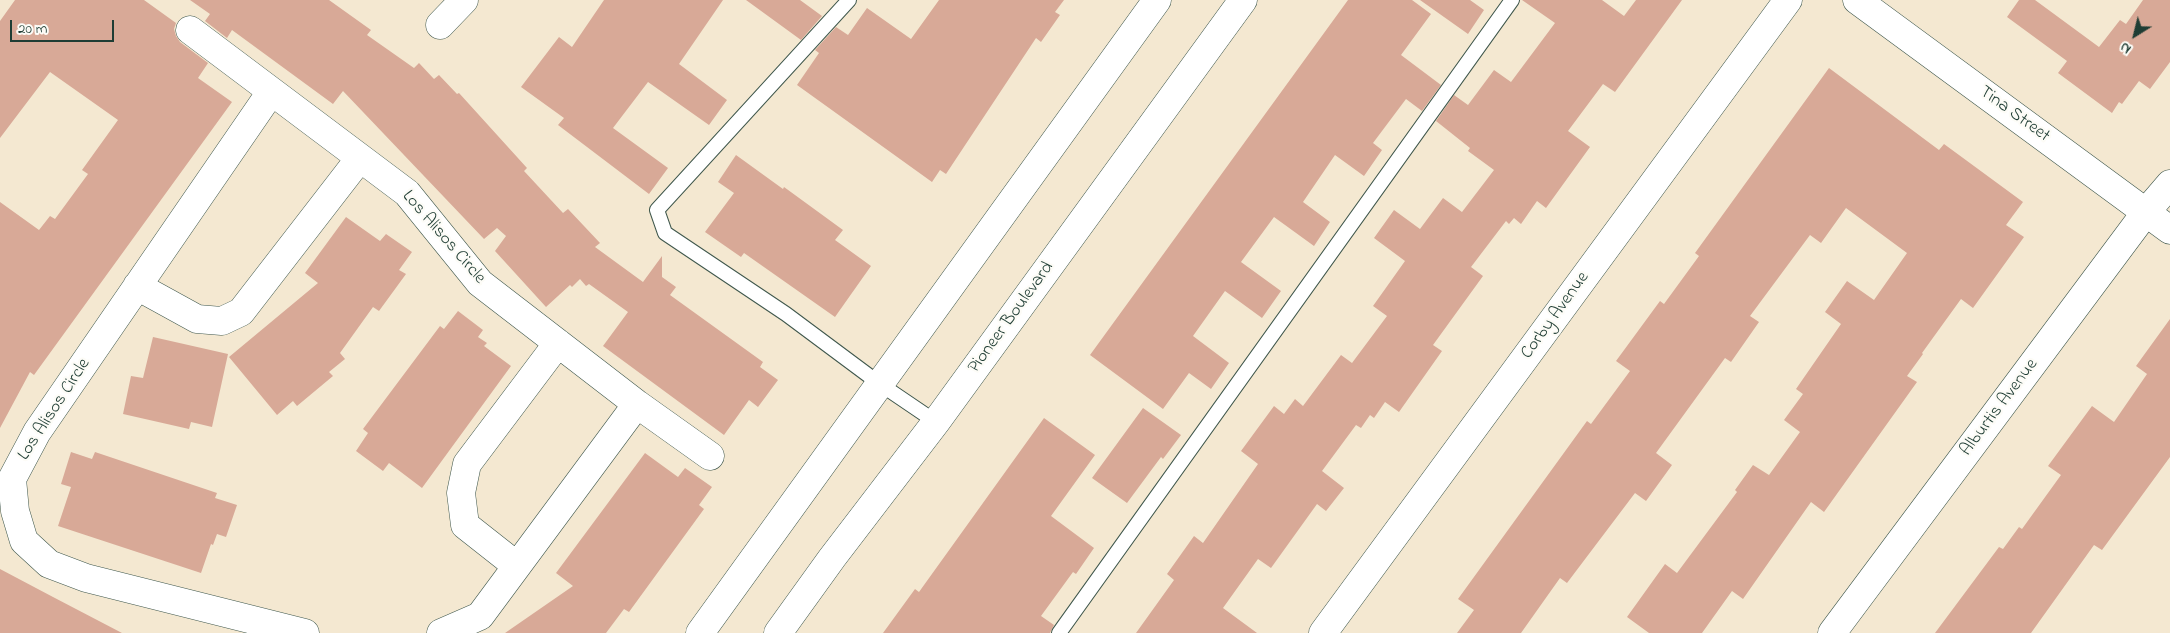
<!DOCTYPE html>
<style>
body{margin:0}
#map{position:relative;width:2170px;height:633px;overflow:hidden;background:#f4e8d1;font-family:"Indie Flower",sans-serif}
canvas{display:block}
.north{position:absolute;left:2110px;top:10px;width:50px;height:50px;-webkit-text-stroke:4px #fdfcf7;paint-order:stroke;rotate:216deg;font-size:14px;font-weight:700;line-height:20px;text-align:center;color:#1f3d34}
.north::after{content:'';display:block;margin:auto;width:18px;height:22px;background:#1f3d34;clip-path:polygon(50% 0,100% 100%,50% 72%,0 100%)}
.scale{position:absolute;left:10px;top:20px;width:104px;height:22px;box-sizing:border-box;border:2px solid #1f3d34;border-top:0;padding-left:6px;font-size:15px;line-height:18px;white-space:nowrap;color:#1f3d34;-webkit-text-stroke:4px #fdfcf7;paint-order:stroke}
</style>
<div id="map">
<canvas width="2170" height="633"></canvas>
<div class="north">N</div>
<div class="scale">20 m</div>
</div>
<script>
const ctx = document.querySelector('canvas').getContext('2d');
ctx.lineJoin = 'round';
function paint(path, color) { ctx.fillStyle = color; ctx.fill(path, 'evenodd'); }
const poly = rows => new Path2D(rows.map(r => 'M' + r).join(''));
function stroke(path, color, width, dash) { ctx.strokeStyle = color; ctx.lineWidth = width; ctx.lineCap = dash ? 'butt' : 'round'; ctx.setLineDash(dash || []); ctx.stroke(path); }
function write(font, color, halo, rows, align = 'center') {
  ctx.font = font + ' "Indie Flower",sans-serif'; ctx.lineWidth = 4.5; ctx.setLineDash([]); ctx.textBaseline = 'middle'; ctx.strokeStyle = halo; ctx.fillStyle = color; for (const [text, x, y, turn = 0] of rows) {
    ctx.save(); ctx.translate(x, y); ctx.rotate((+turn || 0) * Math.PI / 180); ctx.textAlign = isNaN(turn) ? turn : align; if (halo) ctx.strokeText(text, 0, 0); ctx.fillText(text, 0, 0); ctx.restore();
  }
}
const building = poly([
 [15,0,144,0,176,23,174,29,176,36,180,42,208,63,198,78,232,102,34,375,30,372,0,428,0,202,39,230,50,216,55,219,88,174,82,170,118,120,50,72,0,138,0,21],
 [190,0,329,0,371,30,367,35,414,68,419,63,434,79,439,75,457,94,459,93,527,168,524,171,563,213,568,209,600,243,595,247,643,282,662,256,662,277,676,287,670,295,763,362,760,367,778,380,758,407,749,400,724,435,603,346,628,312,589,284,586,286,580,279,572,287,570,285,546,307,495,251,506,236,497,228,484,239,343,91,333,104,232,30,227,38,205,21,210,14],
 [604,0,723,0,679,64,727,100,709,125,648,82,613,128,668,168,649,194,558,125,564,118,521,87,559,37,572,47],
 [746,0,800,0,822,16,801,40],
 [939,0,1064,0,1055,12,1060,15,1041,42,1036,38,946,174,940,170,932,182,797,85,819,53,815,50,836,27,848,35,867,8,911,39],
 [1348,0,1412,0,1431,14,1401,55,1441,85,1422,111,1406,99,1373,143,1382,150,1364,176,1335,155,1303,202,1330,222,1314,246,1274,217,1241,262,1281,291,1262,318,1225,291,1193,336,1229,363,1211,389,1189,373,1163,409,1090,355],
 [1420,0,1470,0,1484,10,1468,34],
 [1522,0,1602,0,1624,16,1636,0,1682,0,1615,92,1603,84,1568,131,1590,147,1546,208,1537,201,1521,224,1514,218,1509,224,1506,221,1471,267,1483,276,1433,345,1442,351,1399,412,1385,402,1374,418,1370,415,1361,428,1356,425,1322,471,1344,488,1326,511,1317,504,1271,568,1258,559,1223,608,1257,633,1136,633,1174,580,1167,574,1194,536,1203,543,1258,464,1241,451,1274,406,1284,414,1295,399,1303,406,1341,355,1352,363,1387,316,1373,306,1405,261,1374,238,1394,210,1420,229,1443,198,1462,212,1494,170,1468,151,1470,148,1436,121,1454,95,1468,105,1494,70,1511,82,1555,23],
 [2019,0,2035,0,2099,47,2120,20,2126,24,2143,0,2170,0,2170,62,2150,89,2139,81,2122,104,2119,102,2112,113,2058,73,2067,61,2007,17],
 [1829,68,1939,150,1944,144,2023,202,2006,225,2024,237,1973,308,1961,299,1922,353,1923,354,1907,376,1917,382,1824,512,1811,502,1743,599,1732,591,1702,633,1649,633,1627,617,1665,564,1677,573,1737,492,1735,490,1753,465,1769,475,1800,432,1784,420,1803,394,1796,389,1841,324,1825,312,1847,281,1874,300,1907,253,1846,208,1821,243,1810,235,1750,316,1759,322,1731,362,1725,358,1656,453,1672,465,1646,501,1635,493,1567,583,1560,578,1521,633,1457,633,1474,610,1458,599,1587,421,1591,424,1630,371,1616,361,1660,301,1664,304,1699,256,1695,253],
 [736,155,783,189,784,187,843,230,835,240,871,266,835,317,744,253,741,257,705,232,734,193,718,182],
 [346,217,380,241,386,234,412,252,399,270,406,274,379,311,373,307,340,353,345,359,329,372,333,376,297,406,293,401,277,415,229,357,318,283,305,273],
 [458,311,483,330,478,337,487,343,484,346,511,366,422,488,389,463,383,471,356,451,368,433,363,429,440,326,444,329],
 [2170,319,2170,457,2102,550,2094,545,2031,633,1935,633,1999,547,2003,549,2019,527,2022,529,2061,475,2048,466,2092,406,2114,422,2147,374,2136,366],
 [153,337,228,354,212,427,191,422,189,429,123,414,131,376,143,378],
 [1143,408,1181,435,1163,459,1161,457,1127,503,1092,478],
 [1044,418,1095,455,1051,516,1094,548,1076,574,1073,572,1041,616,1054,625,1050,633,883,633,915,589,919,592],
 [71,452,92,459,95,452,217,493,215,498,237,505,226,537,217,534,213,545,211,544,201,573,58,526,71,487,61,484],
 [645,453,678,477,685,468,712,487,699,505,704,509,629,612,624,609,606,633,505,633,573,586,556,573],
 [0,569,53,597,122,633,0,633]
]);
const lane = poly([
 [849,0,657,210,665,233,786,314,880,384,936,422],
 [1059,633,1512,0]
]);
const street = poly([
 [1857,0,2170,230],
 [440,25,464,0],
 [190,30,407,193,480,283,637,404,710,456],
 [271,92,37,432,12,479,15,511,24,541,49,564,86,578,305,633],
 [137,286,197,319,222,321,241,312,360,158],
 [517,566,465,525,461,493,467,464,558,343],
 [441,633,480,616,637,404],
 [1323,633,1788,0],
 [1832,633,2146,212,2170,184]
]);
const primary = poly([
 [700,633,1157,0],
 [778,633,832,558,936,422,1243,0]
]);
const streetNames = [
 ["Tina Street",2014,115,36],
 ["Los Alisos Circle",443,238,49],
 ["Corby Avenue",1556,316,-54],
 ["Pioneer Boulevard",1012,318,-54],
 ["Alburtis Avenue",2000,408,-53],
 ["Los Alisos Circle",55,410,-57]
];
paint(building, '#d8a997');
stroke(lane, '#3f574c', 16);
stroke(street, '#3f574c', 29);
stroke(primary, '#3f574c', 29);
stroke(lane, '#fff', 14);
stroke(street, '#fff', 28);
stroke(primary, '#fff', 28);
write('18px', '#1f3d34', '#fdfcf7', streetNames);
</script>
